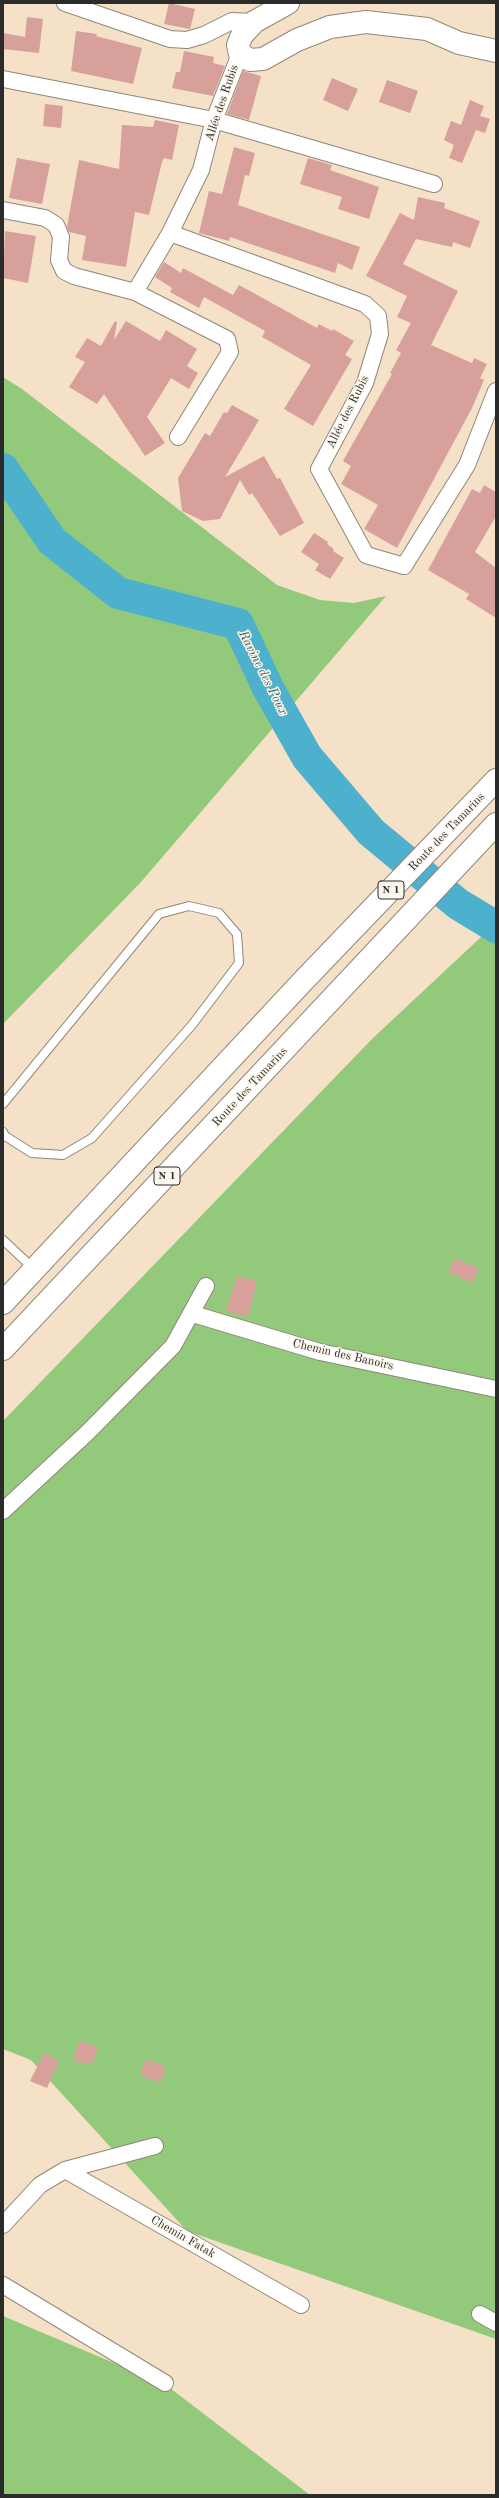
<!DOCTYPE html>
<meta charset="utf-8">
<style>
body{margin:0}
#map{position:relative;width:499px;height:2498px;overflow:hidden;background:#f5e1c8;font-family:"Old Standard TT",serif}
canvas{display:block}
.frame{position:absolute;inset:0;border:4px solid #2b2b2b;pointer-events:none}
</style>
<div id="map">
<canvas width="499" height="2498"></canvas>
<div class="frame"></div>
</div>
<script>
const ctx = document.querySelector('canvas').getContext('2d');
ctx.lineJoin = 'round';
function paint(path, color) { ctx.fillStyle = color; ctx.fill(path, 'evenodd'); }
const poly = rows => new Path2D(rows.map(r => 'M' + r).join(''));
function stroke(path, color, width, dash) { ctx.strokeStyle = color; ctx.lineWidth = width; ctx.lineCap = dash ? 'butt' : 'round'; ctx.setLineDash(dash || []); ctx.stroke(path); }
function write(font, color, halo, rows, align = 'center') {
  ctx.font = font + ' "Old Standard TT",serif'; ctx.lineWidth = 3; ctx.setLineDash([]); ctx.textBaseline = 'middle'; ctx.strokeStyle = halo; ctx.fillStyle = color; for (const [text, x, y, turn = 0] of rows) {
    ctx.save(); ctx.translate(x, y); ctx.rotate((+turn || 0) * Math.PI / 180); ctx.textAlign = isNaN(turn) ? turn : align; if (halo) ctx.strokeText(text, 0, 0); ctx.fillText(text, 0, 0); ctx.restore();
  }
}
const green = poly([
 [3,377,22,389,277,585,320,600,354,603,386,596,141,882,3,1024],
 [496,923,496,2339,187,2231,31,2060,3,2049,3,1421,372,1039],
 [3,2316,166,2385,310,2495,3,2495]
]);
const river = poly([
 [3,469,52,541,118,593,238,624,268,688,307,757,371,832,458,904,496,927]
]);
const building = poly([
 [169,3,195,9,190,29,164,24],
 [27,17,43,19,39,53,3,49,3,33,25,37],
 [76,31,97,34,96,36,142,48,133,84,71,71],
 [184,51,214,57,213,63,225,66,213,96,172,88,176,72,180,72],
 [243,71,261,76,249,120,227,114],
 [332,78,358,89,348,111,323,100],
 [387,80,418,91,410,113,379,102],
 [470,100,484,106,480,116,490,119,485,133,476,130,462,163,449,158,454,145,444,140,451,121,461,125],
 [45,104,63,106,61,128,43,126],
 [155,120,179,125,172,160,164,158,162,162,149,215,135,212,126,267,82,260,86,236,69,232,67,227,79,160,119,169,122,125,153,127],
 [234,147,255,153,249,176,245,175,238,205,360,247,352,270,338,263,335,273,230,237,229,241,199,233,209,191,222,194],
 [17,158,50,164,42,204,9,198],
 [308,158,332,165,330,170,379,187,369,219,338,209,342,197,300,184],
 [418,197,445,203,444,208,480,221,470,248,453,242,452,247,416,239,403,264,458,291,431,345,472,363,474,358,487,364,480,378,484,380,472,408,397,548,364,529,378,505,341,484,351,466,343,461,392,374,390,373,401,353,396,350,411,323,397,317,407,296,366,276,400,213,414,220],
 [5,231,36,236,28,283,3,278],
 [164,262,181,273,183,268,233,295,239,285,317,328,319,324,332,331,333,329,354,341,345,355,352,359,313,426,284,409,311,365,262,337,265,331,204,297,199,308,170,292,172,288,155,277],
 [115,321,117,322,114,340,126,321,160,341,166,330,197,349,187,366,198,373,189,389,171,378,147,417,165,443,145,456,104,394,97,404,69,387,85,362,75,357,87,338,101,346],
 [232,405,259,420,225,477,264,456,277,479,280,478,304,523,280,536,252,493,249,495,240,480,220,519,203,521,182,511,178,478,205,433,210,436,224,412,227,413],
 [484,485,496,492,496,516,475,552,496,568,496,618,466,599,469,594,428,570,472,489,480,493],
 [314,533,328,542,327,544,334,549,333,551,344,558,330,579,315,570,319,564,301,552],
 [455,1258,479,1269,472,1283,448,1272],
 [237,1276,257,1281,248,1317,226,1311],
 [79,2041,98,2047,92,2065,73,2060],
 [44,2053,59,2061,47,2088,30,2081],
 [146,2059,166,2067,160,2083,140,2075]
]);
const service = poly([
 [3,1104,159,914,189,906,219,913,237,934,239,963,192,1025,92,1138,63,1155,32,1153,5,1136,3,1132],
 [3,1240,34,1269]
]);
const minor = poly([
 [65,3,170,39,187,40,204,35,232,21,254,22],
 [240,54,214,120,201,170,170,233,365,304,378,316,380,334,365,383,319,469,366,555,404,566,467,465,496,391],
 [3,79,214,120,434,184],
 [3,210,45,218,56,225,61,237,59,260,64,271,74,276,135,292,227,339,230,352,178,437],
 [135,292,170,233],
 [193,1314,320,1352,496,1389],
 [3,1511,87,1433,173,1346,206,1286],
 [65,2170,301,2305],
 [3,2225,40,2185,65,2170,155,2146],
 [3,2285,165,2383],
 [480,2314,496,2323]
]);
const secondary = poly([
 [288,3,254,22,242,35,238,45,240,54,250,60,263,59,297,40,330,27,366,22,427,29,459,43,496,51]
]);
const trunk = poly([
 [3,1303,304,980,496,780],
 [3,1349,496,824]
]);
const shields = [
 [391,890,26],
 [167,1176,26]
];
const shieldNames = [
 ["N 1",391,890],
 ["N 1",167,1176]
];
const streetNames = [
 ["Allée des Rubis",222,103,-71],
 ["Allée des Rubis",348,412,-63],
 ["Route des Tamarins",447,832,-46],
 ["Route des Tamarins",250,1087,-47],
 ["Chemin des Banoirs",343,1355,13],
 ["Chemin Fatak",183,2237,30]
];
const waterNames = [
 ["Ravine des Poux",263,673,63]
];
paint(green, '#93c97b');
stroke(river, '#4db0cc', 32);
paint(building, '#d7a09b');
stroke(service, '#90867a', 10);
stroke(minor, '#90867a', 18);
stroke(secondary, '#90867a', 24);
stroke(trunk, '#90867a', 24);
stroke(service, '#fff', 8);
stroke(minor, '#fff', 16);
stroke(secondary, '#fff', 22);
stroke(trunk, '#fff', 22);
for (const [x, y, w] of shields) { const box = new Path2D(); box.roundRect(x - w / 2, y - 9, w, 18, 3); ctx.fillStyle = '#fbf7ec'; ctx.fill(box); stroke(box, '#2b2b2b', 1); }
write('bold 11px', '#2b2b2b', null, shieldNames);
write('12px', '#2b2b2b', '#fbf7ec', streetNames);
write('italic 13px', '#375a63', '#fbf7ec', waterNames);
</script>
